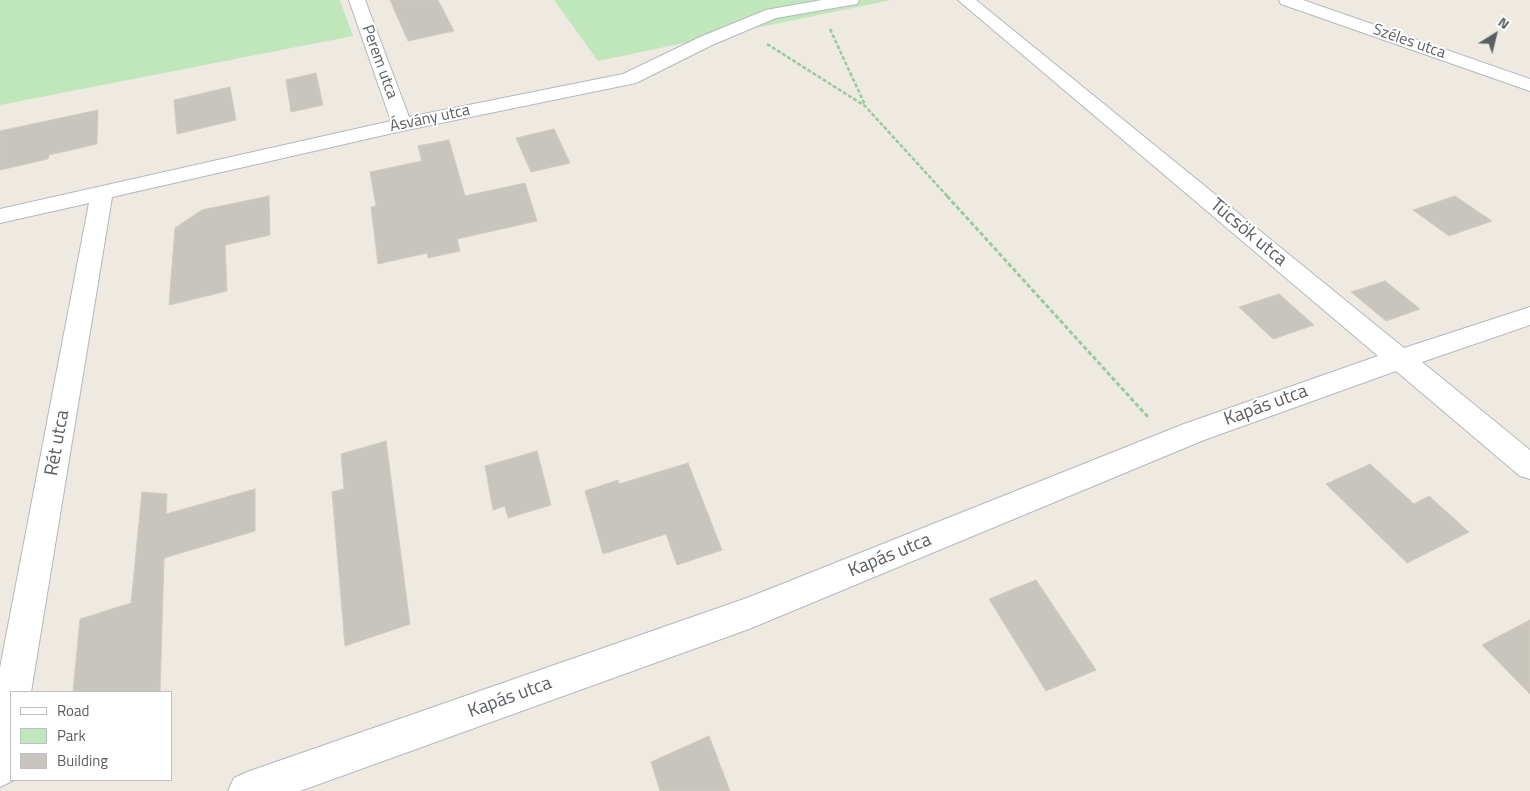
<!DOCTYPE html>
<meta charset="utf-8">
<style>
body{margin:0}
#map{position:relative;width:1530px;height:791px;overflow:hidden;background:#eee9e1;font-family:"Titillium Web",sans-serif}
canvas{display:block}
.legend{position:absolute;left:10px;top:691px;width:162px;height:90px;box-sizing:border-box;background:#fff;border:1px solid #bdbfc1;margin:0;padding:6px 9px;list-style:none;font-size:15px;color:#5a5f63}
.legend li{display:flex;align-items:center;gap:10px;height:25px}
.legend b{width:25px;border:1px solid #bdbfc1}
.north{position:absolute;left:1470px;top:10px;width:50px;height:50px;-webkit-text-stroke:4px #fff;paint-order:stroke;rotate:36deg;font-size:14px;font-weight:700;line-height:20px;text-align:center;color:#5a5f63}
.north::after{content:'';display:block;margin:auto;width:18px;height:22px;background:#5a5f63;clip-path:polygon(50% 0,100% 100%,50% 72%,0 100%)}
</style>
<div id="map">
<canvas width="1530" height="791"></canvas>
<ul class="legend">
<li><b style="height:6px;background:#fff"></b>Road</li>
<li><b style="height:14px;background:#c0e7bb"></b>Park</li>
<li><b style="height:14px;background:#c8c4be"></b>Building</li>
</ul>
<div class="north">N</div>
</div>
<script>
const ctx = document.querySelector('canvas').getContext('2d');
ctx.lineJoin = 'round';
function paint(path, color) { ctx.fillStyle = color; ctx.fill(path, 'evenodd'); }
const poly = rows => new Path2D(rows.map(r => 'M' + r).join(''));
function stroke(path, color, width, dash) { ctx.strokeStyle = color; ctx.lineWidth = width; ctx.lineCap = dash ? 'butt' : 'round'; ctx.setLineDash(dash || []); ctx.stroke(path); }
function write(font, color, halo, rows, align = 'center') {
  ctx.font = font + ' "Titillium Web",sans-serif'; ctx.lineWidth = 4; ctx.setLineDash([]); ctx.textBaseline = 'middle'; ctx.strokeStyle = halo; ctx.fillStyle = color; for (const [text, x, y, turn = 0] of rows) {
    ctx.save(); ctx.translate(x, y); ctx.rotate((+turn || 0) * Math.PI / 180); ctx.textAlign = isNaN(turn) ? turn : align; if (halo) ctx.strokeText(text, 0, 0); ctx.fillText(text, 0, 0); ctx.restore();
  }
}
const green = poly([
 [0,0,340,0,353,36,0,105],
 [554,0,891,0,702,39,697,38,698,40,598,61]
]);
const building = poly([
 [390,0,438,0,454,31,408,41,390,0],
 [316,73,323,105,291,112,286,80,316,73],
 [230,87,236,120,177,134,174,100,230,87],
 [98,110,97,144,49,155,48,159,0,170,0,131,98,110],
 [554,129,570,163,531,172,516,138,554,129],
 [449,140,465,196,525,183,537,221,457,239,460,251,428,258,427,253,378,264,371,207,376,206,370,172,422,161,418,146,449,140],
 [269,196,270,235,225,245,227,291,169,305,175,228,202,210,269,196],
 [1455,196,1492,221,1449,236,1413,210,1455,196],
 [1385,281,1420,309,1386,321,1351,292,1385,281],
 [1279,294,1314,325,1273,339,1239,307,1279,294],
 [386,441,410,624,345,646,332,492,344,489,341,454,386,441],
 [537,451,551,505,508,518,505,506,493,510,485,466,537,451],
 [688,463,722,550,677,565,666,534,603,554,585,491,618,480,619,484,688,463],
 [1370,464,1414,504,1429,496,1469,532,1407,563,1326,484,1370,464],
 [255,489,255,531,164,558,160,692,73,692,80,619,131,603,142,492,167,494,166,514,255,489],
 [1036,580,1096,670,1046,691,989,599,1036,580],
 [1530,620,1530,694,1482,645,1530,620],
 [709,736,730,791,660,791,651,762,709,736]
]);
const pathFar1 = poly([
 [830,29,865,105],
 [767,44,865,106,948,197]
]);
const path = poly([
 [947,196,1148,417]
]);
const minor = poly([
 [349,0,365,0,409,117,623,74,700,37,766,10,822,0,859,0,857,4,851,5,776,18,712,45,636,83,402,131,112,197,31,692,11,692,11,780,14,780,0,787,0,668,89,203,0,223,0,209,391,121,349,0],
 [958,0,976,0,1404,348,1530,307,1530,325,1422,362,1530,450,1530,479,1520,476,1396,371,1204,440,749,629,300,791,228,791,234,778,247,772,747,598,1184,424,1378,356,958,0],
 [1279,0,1303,0,1530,79,1530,91,1281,4,1279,0]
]);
const farStreetnames = [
 ["Széles utca",1409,42,19],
 ["Perem utca",379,62,70],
 ["Ásvány utca",430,119,-12]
];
const streetNames = [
 ["Tücsök utca",1248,233,40],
 ["Kapás utca",1266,406,-20],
 ["Rét utca",58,443,-80],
 ["Kapás utca",890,556,-22],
 ["Kapás utca",510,698,-20]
];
paint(green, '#c0e7bb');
paint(building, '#c8c4be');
stroke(building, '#d2cabf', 1);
stroke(minor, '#b4b8bd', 2);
stroke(pathFar1, '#96cb9e', 2.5, [4, 2]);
stroke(path, '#96cb9e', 3, [4.5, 2.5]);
paint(minor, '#fff');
write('16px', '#5a5f63', '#fff', farStreetnames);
write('19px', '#5a5f63', '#fff', streetNames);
</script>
